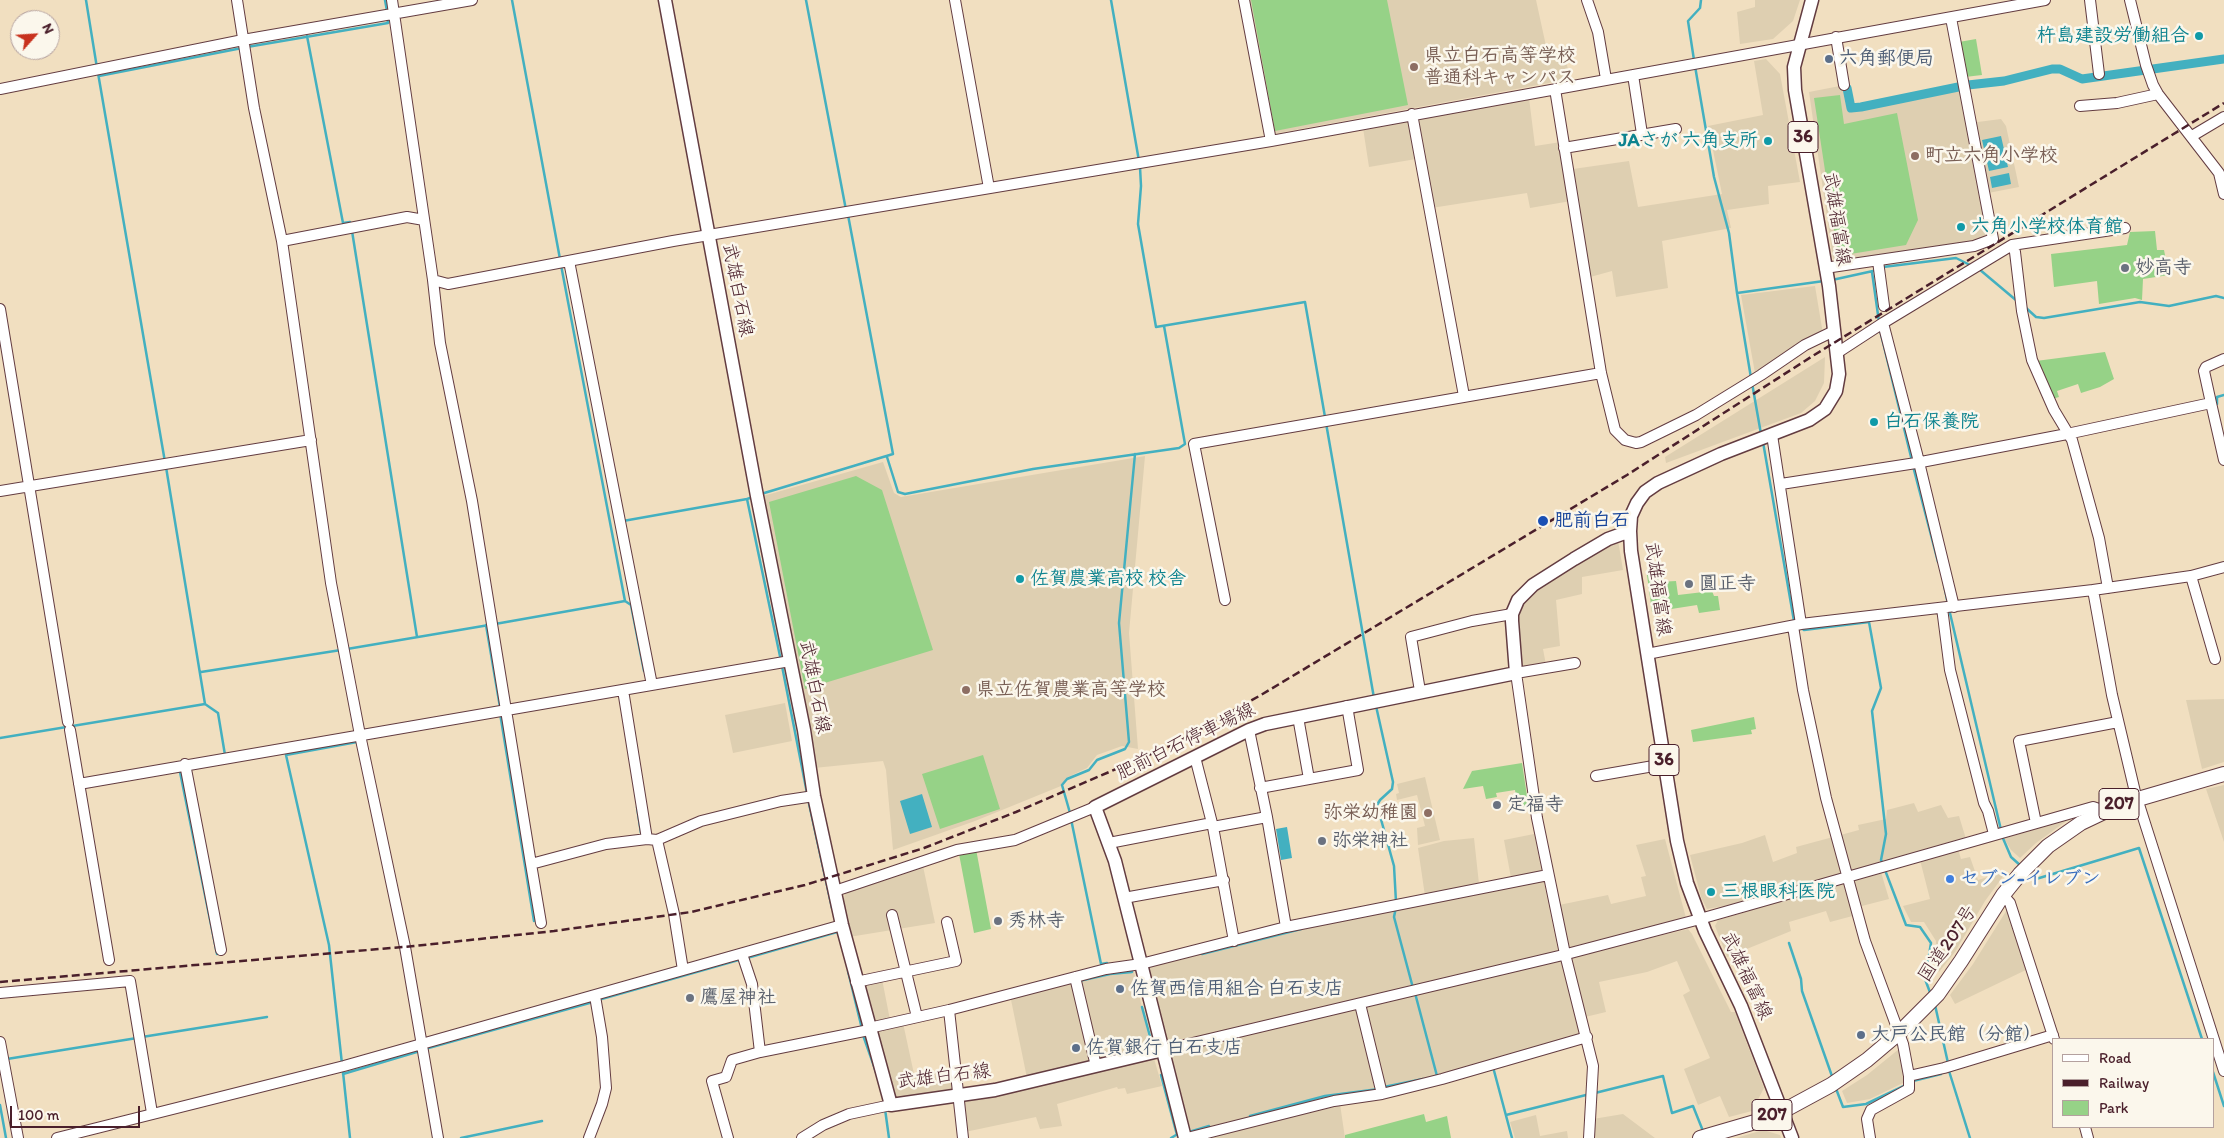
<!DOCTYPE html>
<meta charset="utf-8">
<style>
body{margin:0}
#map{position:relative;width:2224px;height:1138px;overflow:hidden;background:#f1dfc0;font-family:Itim,sans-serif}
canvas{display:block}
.legend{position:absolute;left:2052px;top:1038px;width:162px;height:90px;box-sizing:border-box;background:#fbf7ec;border:1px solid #b4a19f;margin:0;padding:6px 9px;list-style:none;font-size:15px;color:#4a1f2b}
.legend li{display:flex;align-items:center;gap:10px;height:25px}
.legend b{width:25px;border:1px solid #b4a19f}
.north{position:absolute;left:10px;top:10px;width:50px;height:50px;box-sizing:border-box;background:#fbf7ec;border:1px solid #b4a19f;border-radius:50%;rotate:64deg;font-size:14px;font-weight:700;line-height:20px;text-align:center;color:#4a1f2b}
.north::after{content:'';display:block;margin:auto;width:18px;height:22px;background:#c8321e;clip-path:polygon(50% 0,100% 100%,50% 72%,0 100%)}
.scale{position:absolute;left:10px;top:1106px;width:130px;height:22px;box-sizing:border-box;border:2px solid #4a1f2b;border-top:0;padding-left:6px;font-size:15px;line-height:18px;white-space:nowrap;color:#4a1f2b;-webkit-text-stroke:4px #fbf7ec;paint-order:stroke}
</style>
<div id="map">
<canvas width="2224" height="1138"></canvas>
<ul class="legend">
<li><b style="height:6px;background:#fff"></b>Road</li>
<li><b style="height:6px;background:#4a1f2b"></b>Railway</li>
<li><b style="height:14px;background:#96d287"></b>Park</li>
</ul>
<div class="north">N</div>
<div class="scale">100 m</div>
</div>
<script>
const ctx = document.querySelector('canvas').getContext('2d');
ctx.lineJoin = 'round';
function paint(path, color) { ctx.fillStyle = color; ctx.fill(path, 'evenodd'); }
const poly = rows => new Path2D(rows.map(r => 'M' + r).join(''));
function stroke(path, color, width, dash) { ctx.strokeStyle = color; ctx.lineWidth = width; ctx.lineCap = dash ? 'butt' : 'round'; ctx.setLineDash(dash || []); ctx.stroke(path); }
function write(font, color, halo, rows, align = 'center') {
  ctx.font = font + ' Itim,"Klee One",sans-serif'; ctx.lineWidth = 5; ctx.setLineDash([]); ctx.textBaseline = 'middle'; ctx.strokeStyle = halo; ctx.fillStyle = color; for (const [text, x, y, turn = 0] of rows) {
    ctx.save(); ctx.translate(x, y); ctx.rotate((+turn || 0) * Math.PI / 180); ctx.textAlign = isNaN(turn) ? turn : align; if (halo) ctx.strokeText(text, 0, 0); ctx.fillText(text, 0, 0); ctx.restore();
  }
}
const built = poly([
 [1248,0,1536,0,1548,55,1564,51,1570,79,1273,134],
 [1755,0,1800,0,1793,21,1773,39,1740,44,1737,12,1755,7],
 [1766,59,1780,74,1800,182,1768,186,1769,204,1727,210,1731,228,1662,241,1668,288,1616,297,1612,271,1583,279,1571,201,1530,208,1527,193,1425,209,1416,159,1369,167,1363,128,1529,98,1535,146,1561,142,1566,170,1629,161,1638,207,1722,194,1708,126,1763,115,1754,61],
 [1845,85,1850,110,1963,88,1970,123,2001,119,2006,126,2019,187,1983,194,1990,237,1974,242,1838,262,1833,259,1809,92],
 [1815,286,1823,334,1755,373,1741,295],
 [1825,357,1824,383,1815,401,1801,413,1666,463,1665,457],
 [1145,456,1129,633,1138,749,1122,746,1097,755,1087,768,1066,778,1061,786,975,821,893,850,886,770,883,761,814,768,763,496,883,462,894,493,901,497],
 [1618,540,1623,570,1582,577,1582,594,1556,600,1560,646,1543,649,1546,665,1522,669,1517,621,1519,607,1534,589],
 [2224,699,2224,762,2202,769,2186,700],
 [785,703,792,741,733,753,725,715],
 [1425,777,1440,840,1418,845,1417,828,1425,826,1417,795,1397,800,1396,794,1399,793,1397,784],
 [2224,785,2224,842,2206,789],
 [1914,803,1918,812,1941,805,1948,818,1959,816,1966,839,1736,904,1707,909,1701,897,1690,855,1742,843,1765,835,1773,862,1797,853,1796,847,1859,830,1858,825,1886,819,1887,810],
 [2072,817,2036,843,2020,858,2011,850,2005,840,2005,835],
 [1534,834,1558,951,1171,1043,1166,1039,1147,958,1425,896,1418,848,1444,841,1474,838,1479,884,1511,878,1504,840],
 [1665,839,1686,918,1568,948,1559,905,1608,895,1611,904,1646,896,1641,877,1646,876,1636,845],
 [1958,849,1961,859,1970,857,1978,880,2007,871,1985,901,1955,952,1939,972,1935,966,1936,941,1924,922,1911,922,1903,906,1930,899,1920,860],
 [923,866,935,923,849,937,842,907,845,894,851,890],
 [1881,872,1889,899,1858,907,1860,914,1830,922,1826,911,1789,922,1791,931,1727,957,1715,926,1718,920],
 [2008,908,2028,969,1955,1004,1950,995,1973,964],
 [1688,929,1692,934,1731,1012,1735,1012,1764,1088,1752,1111,1729,1117,1720,1096,1698,1105,1684,1069,1710,1058,1683,995,1690,991,1677,961,1647,972,1599,982,1606,1012,1585,1017,1591,1040,1340,1104,1345,1138,1197,1138,1190,1128,1171,1055,1174,1051],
 [1132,963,1151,1048,1027,1078,1009,990],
 [882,979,891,1025,903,1023,914,1074,955,1071,957,1093,896,1100,860,983],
 [1899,1049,1905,1082,1870,1099,1847,1103,1842,1091,1867,1075],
 [1153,1055,1162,1086,1127,1094,1125,1088,1118,1089,1117,1087,1057,1104,1062,1126,1040,1129,1036,1117,965,1132,963,1100],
 [1623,1114,1655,1138,1591,1138,1593,1119],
 [1536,1115,1540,1136,1567,1131,1568,1138,1515,1138,1510,1122],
 [1763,1130,1780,1135,1781,1138,1736,1138]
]);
const green = poly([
 [1251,0,1387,0,1408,105,1275,131],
 [1976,39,1982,75,1965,77,1959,42],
 [1840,95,1844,124,1897,113,1918,220,1906,245,1838,256,1814,98],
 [2155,231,2157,250,2164,250,2169,275,2143,279,2142,300,2135,298,2099,304,2097,281,2054,287,2051,254,2127,245,2130,232],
 [2105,352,2114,379,2100,387,2081,393,2078,384,2057,391,2059,397,2052,399,2036,361],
 [856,476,882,490,933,650,805,689,769,502],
 [1658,574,1659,582,1676,581,1678,595,1712,591,1714,596,1718,596,1720,610,1699,613,1697,605,1652,612,1647,575],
 [1754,717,1756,729,1751,730,1752,734,1693,742,1691,730],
 [983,755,1000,809,940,829,922,774],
 [1522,763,1529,809,1518,810,1515,790,1496,793,1497,797,1486,799,1483,786,1463,789,1472,771],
 [976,849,991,929,974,933,959,854],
 [1424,1114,1426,1122,1447,1116,1451,1138,1345,1138,1345,1135]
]);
const water = poly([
 [2001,136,2008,167,1989,171,1982,140],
 [2009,173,2011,184,1992,188,1990,177],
 [922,794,932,827,910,834,900,801],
 [1287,827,1292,858,1281,860,1276,829]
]);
const stream = poly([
 [86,0,97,68],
 [385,0,387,11],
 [512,0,560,259],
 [806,0,846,210],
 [1111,0,1139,161],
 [307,36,343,223,350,222,351,226],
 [247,47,388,23,387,16],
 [1694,60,1688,21,1700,8,1701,0],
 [1695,66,1714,177,1729,233,1737,293,1824,281],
 [98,73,165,462],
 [99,76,242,48],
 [1140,167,1141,186,1138,224,1156,327,1305,302,1325,417],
 [352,231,417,637],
 [1883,267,1956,258,1972,266],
 [1979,269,2017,301],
 [1872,272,1879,322],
 [1832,280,1873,271],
 [1737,293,1751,378],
 [2025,307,2036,317,2044,318,2140,302,2169,306,2216,296,2224,298],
 [1880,330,1912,461],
 [1752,383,1761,434],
 [2215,405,2217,404,2217,397,2224,395],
 [1326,423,1374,698],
 [1763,442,1794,621],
 [887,457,898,492,905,494,1033,469,1179,448,1185,444,1164,326],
 [1913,466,1938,562],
 [761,494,893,454,848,215],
 [753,497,747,499,781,661],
 [623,521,747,499],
 [1944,585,1948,604],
 [625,601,631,605,644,671],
 [1949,609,2001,830],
 [495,624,625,601,561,265],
 [486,625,500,707],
 [1800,627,1804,630,1869,622,1881,688,1872,711,1886,834,1881,860,1883,864],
 [347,649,489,625],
 [782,666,807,793],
 [201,672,341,650],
 [205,704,218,713,225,755],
 [1376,706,1393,782,1392,789,1380,800,1377,805,1394,866,1396,902],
 [500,713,534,921],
 [0,738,205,704,166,467],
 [181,771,180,772,217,954],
 [808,799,832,908],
 [637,807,641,833],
 [1070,813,1062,785,1067,779,1089,770,1097,760,1125,749,1129,742,1119,623,1135,454],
 [1071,819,1101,964,1107,963,1108,966],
 [2002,836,2011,857,2021,866],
 [1885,870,1906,925,1920,927,1931,943,1925,979,1931,995],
 [2029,873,2036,879,2139,848,2202,1039],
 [1396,907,1394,917,1413,988],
 [1789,943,1801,979,1802,991,1833,1079],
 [1202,954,1301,929],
 [747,958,837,932],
 [848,971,862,1029],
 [1079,981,1110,974,1132,972],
 [1415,993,1437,1076],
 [598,1000,742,959],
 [1935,1005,1948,1063],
 [1142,1007,1152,1044],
 [863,1035,876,1072],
 [142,1037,267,1017],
 [425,1049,593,1002],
 [7,1059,137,1038],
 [342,1064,329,945,286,755,357,742],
 [1493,1067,1512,1138],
 [1949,1071,1970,1138],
 [343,1072,350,1138],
 [2213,1072,2224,1106],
 [343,1074,420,1051],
 [1161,1075,1177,1135],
 [1913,1081,1941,1074],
 [1835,1086,1843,1107,1866,1104,1906,1085],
 [1384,1087,1423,1079],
 [1595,1093,1663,1076,1672,1113,1693,1106,1703,1131],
 [0,1105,6,1138],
 [885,1109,889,1138],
 [1506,1115,1590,1094],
 [1250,1116,1325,1096,1379,1089],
 [1189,1132,1209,1126],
 [461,1138,542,1121],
 [1171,1138,1176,1135]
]);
const canal = poly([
 [1847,88,1851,108,1861,107,1968,85,2004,81,2052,69,2060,69,2082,79,2224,59]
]);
const minor = poly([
 [237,0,254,108,282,241,331,583,360,735,405,947,438,1138],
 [392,0,433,280,440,343,472,501,531,864,606,844,647,839,657,840],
 [955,0,989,188],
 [1244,0,1271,141],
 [1587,0,1598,32,1606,79],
 [2090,0,2099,74],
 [2130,0,2146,65,2153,85,2158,94,2219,173,2224,194],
 [1836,37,1844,85],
 [1633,75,1642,134],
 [0,89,243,40,472,0],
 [1555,89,1601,373,1615,430,1625,440,1636,443,1641,442,1696,415,1761,375,1805,345,1834,331],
 [2080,106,2117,103,2158,94],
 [1412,114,1464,396],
 [2192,136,2224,117],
 [1564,148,1676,129],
 [282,241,407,217,424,220],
 [2012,245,2015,252,2022,311,2032,360,2054,410,2072,440,2099,538,2108,588],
 [569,261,652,685],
 [1878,261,1884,306],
 [1825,268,1974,246,1993,239,1951,18],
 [433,280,448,284,673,241,1271,141,2045,0],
 [0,309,68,722],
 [1883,323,1917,454,1954,607],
 [1837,353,1883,323,2012,245,2125,228],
 [2211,403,2204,371,2206,367,2224,359],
 [1772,435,1801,624],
 [1781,484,1916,463,2067,434,2211,403,2224,460],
 [0,491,311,440],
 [2191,576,2215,659],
 [2093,590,2112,695,2135,792,2224,1071],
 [1225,600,1194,444,1601,373],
 [1942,608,1950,670,1984,803,1988,811,1994,834],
 [1793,626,1803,690,1826,798,1865,941,1903,1044,1909,1076,1909,1089,1871,1110,1867,1119,1870,1138],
 [1647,654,1801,624,2093,590,2191,576,2224,567],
 [1575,663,1516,673,1537,818,1565,954,1593,1066,1589,1138],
 [623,690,647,839],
 [1420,691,1411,637,1472,621,1512,614],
 [1298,717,1309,779],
 [70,730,109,960],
 [1249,730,1267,817,1286,927],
 [1195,757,1213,827,1234,941],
 [185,764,221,950],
 [1596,776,1665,764],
 [79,784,790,661],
 [1260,788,1358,770,1347,706],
 [2036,823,2019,741,2118,722],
 [1213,827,1267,817],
 [1109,843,1212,823],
 [531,864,541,923],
 [835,891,957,850,1015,840,1095,807],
 [2003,895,2010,903,2054,1039],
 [1124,898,1224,880],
 [892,915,917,1017],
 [683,970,674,914,657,840,701,821,781,801,814,796],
 [1075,977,1096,1066],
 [856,982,956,961,947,922],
 [0,993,130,981,152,1113],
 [1360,1004,1382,1094],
 [949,1010,963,1138],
 [869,1028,949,1010,1106,969,1141,964,1286,927,1548,875],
 [0,1042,18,1138],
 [1163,1050,1563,955,1700,919,2093,807,2105,811],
 [760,1052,869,1030],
 [1909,1076,1944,1068,2053,1035],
 [2085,1127,2088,1138],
 [57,1138,344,1066,842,925],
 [589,1138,602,1104,606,1088,602,1037,595,996],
 [728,1138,712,1081,726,1077,732,1060,760,1052,752,984,742,954],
 [802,1138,823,1125,849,1114,891,1105],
 [1187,1138,1334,1101,1382,1094,1442,1079,1587,1037]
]);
const major = poly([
 [665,0,757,496,804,730,814,796,842,925,891,1105,995,1090,1163,1050],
 [1185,1138,1115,861,1095,807,1249,730,1265,724,1516,673,1512,621,1512,614,1518,600,1533,585,1574,559,1608,539,1630,531],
 [1792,1138,1741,1006,1705,931,1687,883,1677,841,1631,551,1630,531,1631,516,1637,503,1645,492,1658,483,1721,454,1809,420,1825,409,1836,391,1839,374,1829,286,1795,90,1794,67,1812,0]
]);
const highway = poly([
 [1700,1138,1755,1122,1783,1111,1831,1085,1867,1060,1899,1033,1938,994,1961,961,2003,895,2020,874,2048,846,2081,823,2121,804,2224,774]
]);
const rail = poly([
 [0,982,414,946,554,931,691,912,805,885,924,848,1016,812,1172,745,1261,695,1627,475,1811,357,2224,103]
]);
const markers = [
 [2199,36,5,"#0f9aa8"],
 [1829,59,5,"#5c6f8a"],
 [1414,67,5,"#8d6e63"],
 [1768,141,5,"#0f9aa8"],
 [1915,156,5,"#8d6e63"],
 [1961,227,5,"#0f9aa8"],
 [2125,268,5,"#6b7280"],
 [1874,422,5,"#0f9aa8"],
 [1543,521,6,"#1a4fb4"],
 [1020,579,5,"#0f9aa8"],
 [1689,584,5,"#6b7280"],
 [966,690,5,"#8d6e63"],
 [1497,805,5,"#6b7280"],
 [1428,813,5,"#8d6e63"],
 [1322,841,5,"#6b7280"],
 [1950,879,5,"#3f7fe0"],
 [1711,892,5,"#0f9aa8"],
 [998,921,5,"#6b7280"],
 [1120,989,5,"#5c6f8a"],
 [690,998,5,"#6b7280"],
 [1861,1035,5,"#5c6f8a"],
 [1076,1048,5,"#5c6f8a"]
];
const shields = [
 [1803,137,30],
 [1664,760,30],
 [2119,804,40],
 [1772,1115,40]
];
const shieldNames = [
 ["36",1803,137],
 ["36",1664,760],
 ["207",2119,804],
 ["207",1772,1115]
];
const cultureNames = [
 ["杵島建設労働組合",2189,36,"right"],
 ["JAさが 六角支所",1758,141,"right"],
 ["六角小学校体育館",1971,227],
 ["白石保養院",1884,422],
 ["佐賀農業高校 校舎",1030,579],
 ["三根眼科医院",1721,892]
];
const educationNames = [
 ["県立白石高等学校",1424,56],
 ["普通科キャンパス",1424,78],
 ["町立六角小学校",1925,156],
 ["県立佐賀農業高等学校",976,690],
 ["弥栄幼稚園",1418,813,"right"]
];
const serviceNames = [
 ["六角郵便局",1839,59],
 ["佐賀西信用組合 白石支店",1130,989],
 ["大戸公民館（分館）",1871,1035],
 ["佐賀銀行 白石支店",1086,1048]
];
const streetNames = [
 ["武雄福富線",1836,219,81],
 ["武雄白石線",737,290,79],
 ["武雄福富線",1657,589,82],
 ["武雄白石線",814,687,79],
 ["肥前白石停車場線",1186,742,-26],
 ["国道207号",1948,944,-56],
 ["武雄福富線",1746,976,65],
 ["武雄白石線",944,1077,-7]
];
const worshipNames = [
 ["妙高寺",2135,268],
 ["圓正寺",1699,584],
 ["定福寺",1507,805],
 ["弥栄神社",1332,841],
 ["秀林寺",1008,921],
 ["鷹屋神社",700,998]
];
const transitNames = [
 ["肥前白石",1554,521]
];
const shopNames = [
 ["セブン-イレブン",1960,879]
];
paint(built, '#decfb1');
paint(green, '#96d287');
paint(water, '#43b0c0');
stroke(stream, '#43b0c0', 2.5);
stroke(canal, '#43b0c0', 9);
stroke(minor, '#633c41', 12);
stroke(major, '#633c41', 15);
stroke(highway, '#633c41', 16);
stroke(minor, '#fff', 10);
stroke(major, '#fff', 12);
stroke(highway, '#fff', 14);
stroke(rail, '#4a1f2b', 2.5, [8, 4]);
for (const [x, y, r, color] of markers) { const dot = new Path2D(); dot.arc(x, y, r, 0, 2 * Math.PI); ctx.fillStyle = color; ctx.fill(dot); stroke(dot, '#fbf7ec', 2); }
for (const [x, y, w] of shields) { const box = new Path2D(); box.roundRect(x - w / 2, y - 15.5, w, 31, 4); ctx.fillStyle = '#fbf7ec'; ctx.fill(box); stroke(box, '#4a1f2b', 1); }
write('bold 18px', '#4a1f2b', null, shieldNames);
write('bold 19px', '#0d838f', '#fbf7ec', cultureNames, 'left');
write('bold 19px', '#785e54', '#fbf7ec', educationNames, 'left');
write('bold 19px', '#4e5e75', '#fbf7ec', serviceNames, 'left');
write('19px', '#4a1f2b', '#fbf7ec', streetNames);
write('bold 19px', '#5b616d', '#fbf7ec', worshipNames, 'left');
write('bold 19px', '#164399', '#fbf7ec', transitNames, 'left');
write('bold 19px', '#366cbe', '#fbf7ec', shopNames, 'left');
</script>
